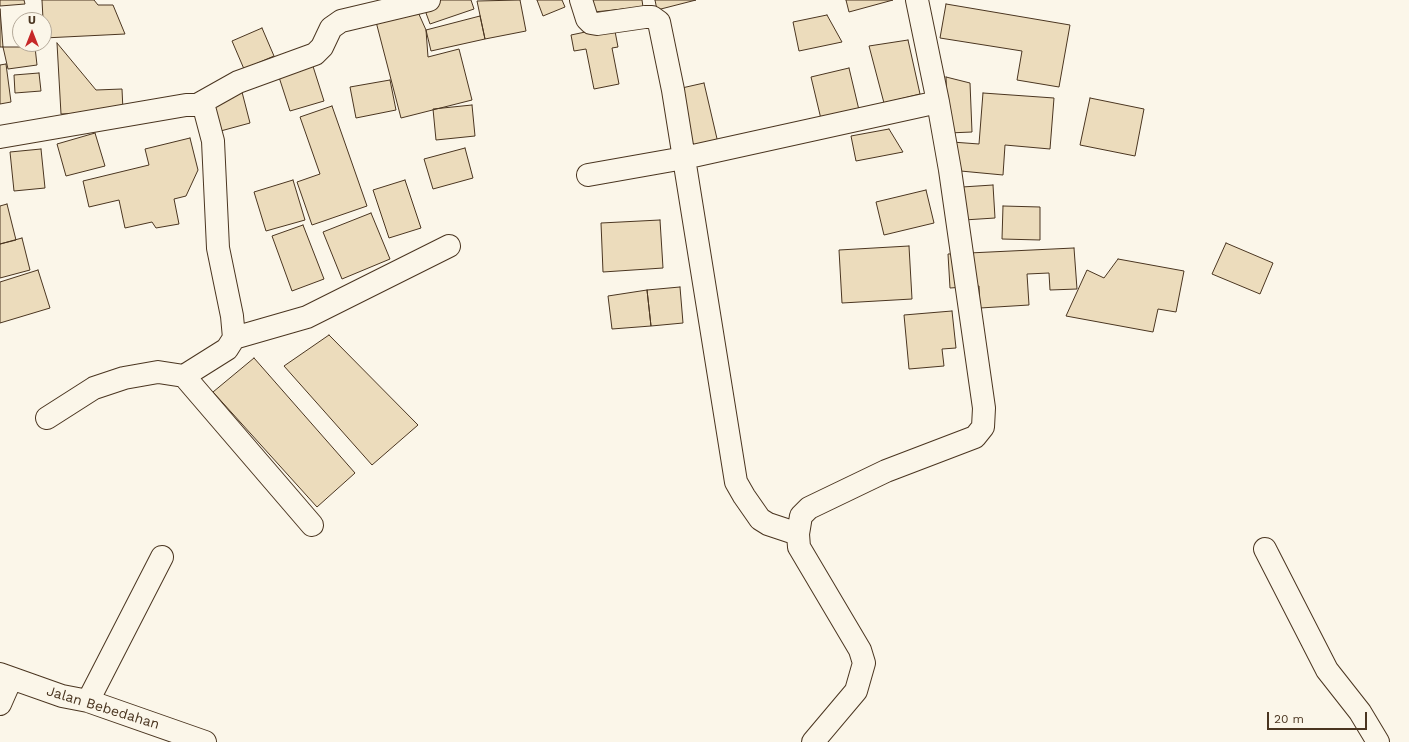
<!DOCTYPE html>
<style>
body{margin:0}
#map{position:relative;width:1409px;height:742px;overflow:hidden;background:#fbf6e9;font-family:"Work Sans",sans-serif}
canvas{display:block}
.north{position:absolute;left:12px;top:12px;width:40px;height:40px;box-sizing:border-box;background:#fbf6e9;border:1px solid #b4a999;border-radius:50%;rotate:0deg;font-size:11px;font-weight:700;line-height:16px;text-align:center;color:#4a3520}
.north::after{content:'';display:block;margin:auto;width:14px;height:18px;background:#c62828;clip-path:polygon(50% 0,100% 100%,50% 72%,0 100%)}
.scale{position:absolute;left:1267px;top:712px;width:100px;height:18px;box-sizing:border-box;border:2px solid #4a3520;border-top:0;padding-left:5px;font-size:12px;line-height:14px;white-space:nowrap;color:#4a3520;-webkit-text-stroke:3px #fbf6e9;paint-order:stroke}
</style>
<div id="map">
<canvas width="1409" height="742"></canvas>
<div class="north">U</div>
<div class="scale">20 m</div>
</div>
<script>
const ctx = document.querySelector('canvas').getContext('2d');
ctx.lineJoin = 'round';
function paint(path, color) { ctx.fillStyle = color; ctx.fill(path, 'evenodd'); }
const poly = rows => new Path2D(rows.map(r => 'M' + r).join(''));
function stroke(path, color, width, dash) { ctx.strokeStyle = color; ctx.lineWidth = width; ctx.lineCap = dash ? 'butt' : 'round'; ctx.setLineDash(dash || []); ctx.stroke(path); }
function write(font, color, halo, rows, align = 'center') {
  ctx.font = font + ' "Work Sans",sans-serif'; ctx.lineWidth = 3; ctx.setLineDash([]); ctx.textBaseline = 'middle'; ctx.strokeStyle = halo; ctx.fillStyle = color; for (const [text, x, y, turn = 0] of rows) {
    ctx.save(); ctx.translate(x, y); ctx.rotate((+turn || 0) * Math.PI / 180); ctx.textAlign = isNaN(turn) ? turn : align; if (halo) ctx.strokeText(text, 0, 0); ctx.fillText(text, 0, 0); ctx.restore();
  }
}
const building = poly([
 [0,0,24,0,25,4,0,6,0,0],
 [42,0,94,0,98,5,113,5,125,34,44,38,42,0],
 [429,0,471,0,474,9,430,24,422,2,429,0],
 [520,0,526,31,485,39,477,1,520,0],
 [537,0,562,0,565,7,543,16,537,0],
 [592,0,642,0,643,7,594,12,592,0],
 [655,0,696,0,657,10,655,0],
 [846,0,893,0,849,12,846,0],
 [414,3,426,30,428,57,459,49,472,100,401,118,374,14,414,3],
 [946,4,1070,25,1059,87,1017,80,1022,51,940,38,946,4],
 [0,9,3,47,0,47,0,9],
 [827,15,842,42,799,51,793,22,827,15],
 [480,16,485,39,431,51,426,30,480,16],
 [614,26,618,47,612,48,619,84,594,89,586,49,574,51,571,35,614,26],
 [262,28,274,56,244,69,232,41,262,28],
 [908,40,920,94,884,103,869,46,908,40],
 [57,43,96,90,122,89,123,111,61,114,57,43],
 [3,47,35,47,37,65,8,69,3,47],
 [311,60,324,101,290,111,277,71,311,60],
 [6,64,11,102,0,104,0,65,6,64],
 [849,68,859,110,821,119,811,77,849,68],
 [39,73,41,91,15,93,14,75,39,73],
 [946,77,970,83,972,132,948,133,946,77],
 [390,80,396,110,356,118,350,87,390,80],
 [704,83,718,143,688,150,673,90,704,83],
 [242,92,250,123,217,132,209,101,242,92],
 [983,93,1054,98,1050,149,1005,145,1003,175,950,170,952,142,979,144,983,93],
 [1090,98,1144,109,1135,156,1080,145,1090,98],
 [472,105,475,136,436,140,433,109,472,105],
 [332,106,367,206,312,225,297,182,320,174,300,117,332,106],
 [889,129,903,152,856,161,851,136,889,129],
 [95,133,105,166,66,176,57,144,95,133],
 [190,138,198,170,186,196,174,199,179,224,156,228,152,222,125,228,119,200,89,207,83,181,149,165,145,149,190,138],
 [465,148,473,178,433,189,424,159,465,148],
 [41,149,45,188,14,191,10,152,41,149],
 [293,180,305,220,266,231,254,192,293,180],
 [405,180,421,228,389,238,373,190,405,180],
 [993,185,995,218,964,220,962,187,993,185],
 [926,190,934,223,884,235,876,202,926,190],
 [7,204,16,240,0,244,0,206,7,204],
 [1003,206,1040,207,1040,240,1002,239,1003,206],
 [371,213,390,259,342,279,323,232,371,213],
 [660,220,663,268,603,272,601,223,660,220],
 [303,225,324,279,292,291,272,236,303,225],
 [22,238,30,270,0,278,0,244,22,238],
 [1226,243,1273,263,1260,294,1212,274,1226,243],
 [909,246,912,299,842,303,839,250,909,246],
 [1074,248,1077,289,1050,290,1049,273,1027,274,1029,305,980,308,979,286,950,288,948,254,1074,248],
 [1118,259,1184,271,1176,312,1158,309,1153,332,1066,316,1087,270,1104,278,1118,259],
 [38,270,50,308,0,323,0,282,38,270],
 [680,287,683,323,651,326,647,290,680,287],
 [647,290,651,326,612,329,608,296,647,290],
 [952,311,956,348,942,349,944,366,909,369,904,315,952,311],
 [329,335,418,425,372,465,284,366,329,335],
 [254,358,355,473,317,507,213,392,254,358]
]);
const minor = poly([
 [581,0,587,19,591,23,597,24,645,17,652,17,659,22,673,90,736,482,744,496,760,519,768,524,798,534],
 [197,105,238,82,315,54,322,47,331,28,341,21,429,0],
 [0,137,186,105,197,105,204,107,213,141,218,248,232,316,234,338,227,349,184,376,158,372,124,378,94,388,47,418],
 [588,175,684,158,938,102],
 [234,338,307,317,449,246],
 [184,376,312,525],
 [1265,549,1327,670,1360,712,1378,742],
 [0,674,62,696,88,701,205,742],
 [88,701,162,557],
 [0,704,11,679],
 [813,742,856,691,864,663,860,650,799,547,798,534,801,516,809,508,886,471,975,437,983,427,984,408,950,170,938,102,917,0]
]);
const streetNames = [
 ["Jalan Bebedahan",103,708,17]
];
paint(building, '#ecdcbc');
stroke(building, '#4a3520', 1);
stroke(minor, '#4a3520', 24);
stroke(minor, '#fbf6e9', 22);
write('14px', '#4a3520', '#fbf6e9', streetNames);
</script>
